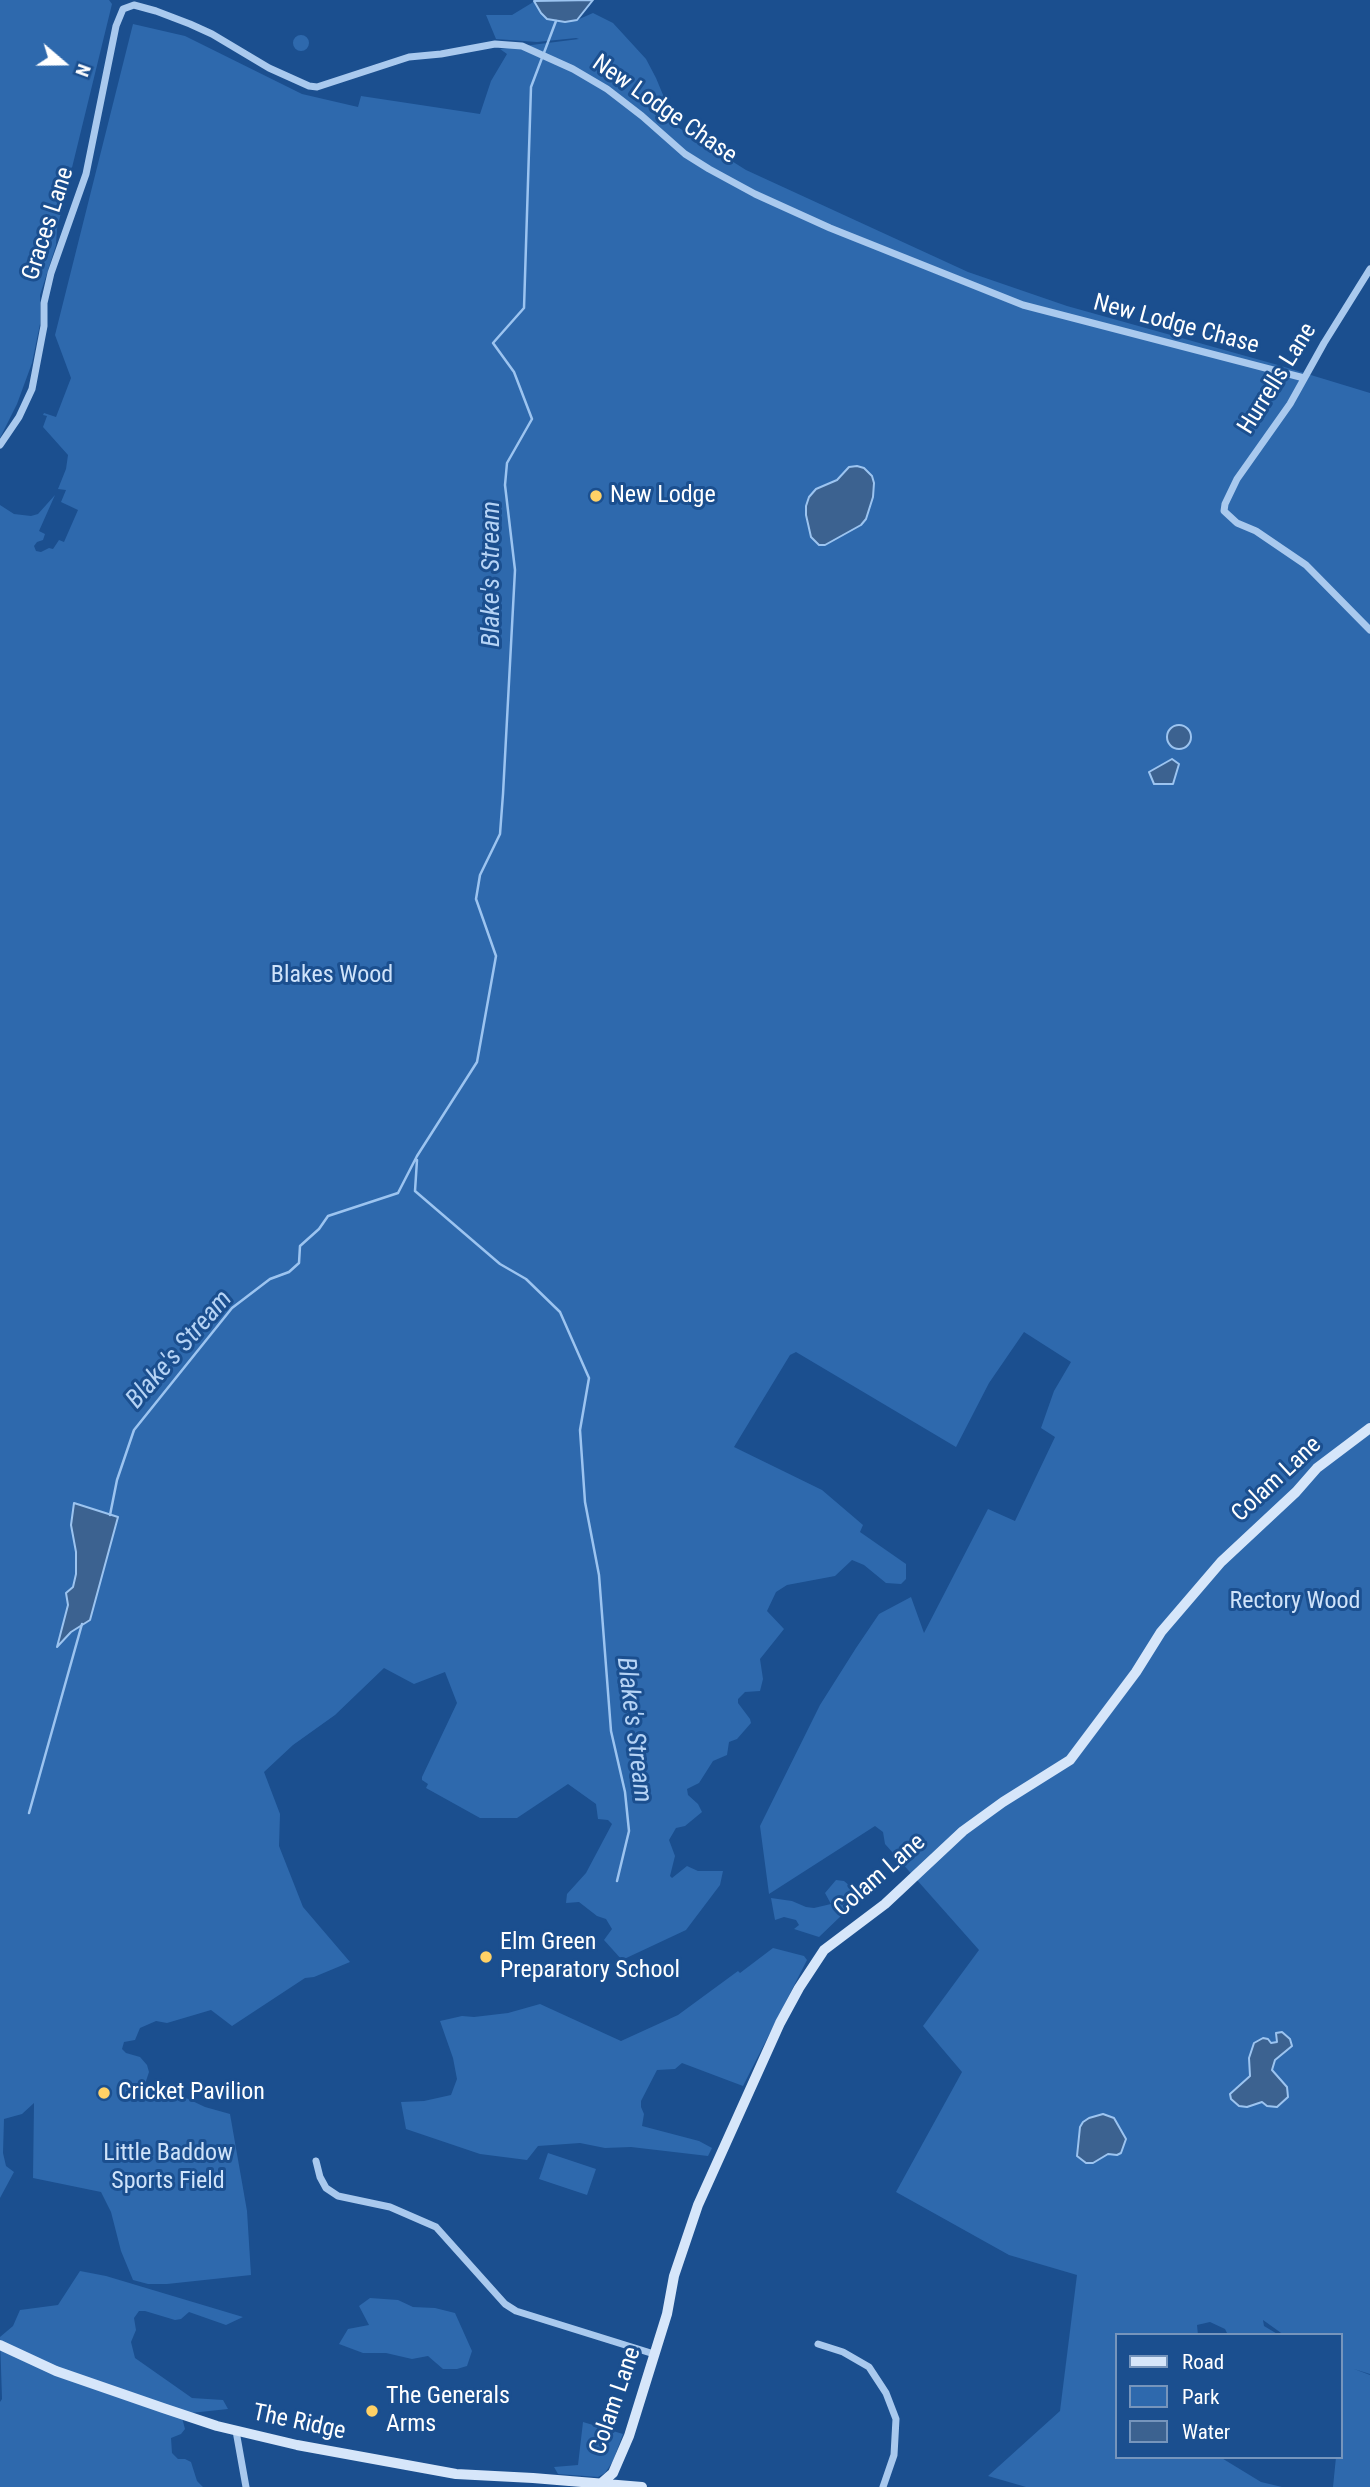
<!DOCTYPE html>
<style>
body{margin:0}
#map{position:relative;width:1370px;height:2487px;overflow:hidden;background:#1b4f8f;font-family:"Roboto Condensed",sans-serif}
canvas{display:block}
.legend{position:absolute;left:1115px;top:2333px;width:228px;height:126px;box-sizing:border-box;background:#1b4f8f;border:2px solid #7695bc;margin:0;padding:9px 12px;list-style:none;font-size:21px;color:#fff}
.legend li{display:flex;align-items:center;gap:14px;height:35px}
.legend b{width:35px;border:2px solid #7695bc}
.north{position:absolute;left:28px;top:28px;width:70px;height:70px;-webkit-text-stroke:5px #1b4f8f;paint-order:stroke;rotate:110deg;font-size:19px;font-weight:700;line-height:28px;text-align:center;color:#fff}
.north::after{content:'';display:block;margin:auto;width:24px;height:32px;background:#fff;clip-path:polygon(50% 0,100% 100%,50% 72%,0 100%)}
</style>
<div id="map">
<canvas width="1370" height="2487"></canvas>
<ul class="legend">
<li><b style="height:9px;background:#d6e6fa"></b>Road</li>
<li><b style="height:19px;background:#2e69ad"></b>Park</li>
<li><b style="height:19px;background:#3c6290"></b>Water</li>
</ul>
<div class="north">N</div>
</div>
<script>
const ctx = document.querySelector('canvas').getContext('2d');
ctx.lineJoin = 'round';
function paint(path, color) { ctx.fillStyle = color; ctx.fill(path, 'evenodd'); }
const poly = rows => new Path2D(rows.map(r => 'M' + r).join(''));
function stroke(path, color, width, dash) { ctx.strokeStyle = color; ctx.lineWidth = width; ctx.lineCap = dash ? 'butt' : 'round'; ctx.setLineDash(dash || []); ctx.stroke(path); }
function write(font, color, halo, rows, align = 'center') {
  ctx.font = font + ' "Roboto Condensed",sans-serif'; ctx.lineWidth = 6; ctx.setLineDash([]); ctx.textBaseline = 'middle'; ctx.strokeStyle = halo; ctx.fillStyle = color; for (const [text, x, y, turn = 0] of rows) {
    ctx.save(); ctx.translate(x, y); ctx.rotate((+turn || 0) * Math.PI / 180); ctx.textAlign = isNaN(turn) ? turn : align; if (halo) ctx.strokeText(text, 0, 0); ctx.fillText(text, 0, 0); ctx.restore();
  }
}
const green = poly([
 [0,0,109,0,112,4,57,229,56,245,40,295,40,324,32,363,17,404,0,438],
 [535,1,547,18,553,21,577,20,593,13,613,23,646,59,656,78,676,126,746,170,968,272,1067,306,1278,365,1370,393,1370,2374,1354,2369,1370,2375,1370,2487,1333,2487,1336,2457,1340,2457,1340,2335,1284,2335,1263,2320,1264,2326,1279,2335,1228,2335,1225,2329,1210,2322,1197,2325,1198,2335,1116,2335,1116,2457,1220,2457,1261,2482,1282,2487,1026,2487,988,2476,1060,2411,1077,2275,1009,2255,896,2192,962,2072,923,2026,979,1950,885,1844,883,1832,875,1826,769,1894,760,1826,820,1705,856,1648,879,1614,911,1597,924,1633,988,1509,1015,1521,1055,1437,1041,1428,1054,1391,1071,1362,1024,1332,989,1383,956,1447,796,1352,790,1355,734,1447,822,1490,863,1525,860,1532,906,1564,906,1579,901,1584,886,1583,864,1565,852,1560,835,1576,787,1585,776,1592,767,1611,784,1629,760,1659,763,1679,760,1691,745,1692,738,1699,738,1703,750,1719,751,1723,737,1739,729,1742,727,1755,713,1761,699,1783,687,1789,688,1795,698,1804,702,1812,685,1826,676,1828,669,1840,675,1856,670,1876,672,1878,687,1866,698,1871,723,1871,720,1885,686,1930,622,1960,604,1940,612,1929,606,1919,597,1916,579,1902,566,1903,567,1894,586,1873,612,1824,608,1820,598,1819,596,1804,568,1784,517,1818,480,1818,426,1788,428,1784,422,1780,422,1777,457,1703,445,1672,414,1684,384,1668,335,1715,293,1745,264,1772,280,1814,279,1846,303,1907,350,1962,314,1977,305,1978,232,2026,211,2010,167,2023,156,2021,140,2028,135,2040,124,2042,122,2049,126,2053,140,2057,147,2065,149,2072,145,2084,169,2090,205,2107,230,2114,247,2211,251,2275,167,2284,148,2284,133,2280,121,2251,111,2212,101,2192,33,2178,34,2103,22,2114,4,2119,3,2153,6,2166,14,2172,0,2198,0,505,14,514,31,516,38,514,55,495,39,531,45,534,43,540,37,542,34,546,36,551,41,552,49,548,53,549,59,540,64,542,78,510,61,502,66,490,58,489,66,469,68,455,43,427,47,416,43,415,44,413,56,417,71,378,55,335,133,24,185,36,302,94,358,107,361,96,480,114,491,81,507,54,500,49,579,39,576,38,537,42,496,39,486,15,512,15],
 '293 43a8 8 0 1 1 16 0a8 8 0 1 1-16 0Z',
 [836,1880,844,1881,851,1887,843,1914,819,1937,794,1929,799,1925,796,1920,784,1917,775,1920,771,1898,792,1901,806,1907,814,1908,831,1904,825,1893],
 [773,1948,804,1956,807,1960,743,2086,682,2063,675,2069,657,2070,641,2101,641,2107,644,2114,642,2126,699,2141,712,2148,708,2156,631,2147,605,2148,580,2143,538,2146,527,2160,480,2154,406,2129,401,2102,424,2101,451,2095,457,2079,453,2058,440,2021,462,2016,474,2017,508,2013,540,2004,621,2041,678,2015,738,1971,740,1973],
 [548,2153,596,2169,587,2195,539,2179],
 [80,2271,106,2276,243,2317,226,2325,189,2312,181,2319,175,2320,145,2311,139,2311,134,2318,136,2330,131,2342,135,2358,192,2398,223,2400,228,2409,181,2414,185,2429,181,2434,171,2438,172,2453,178,2459,185,2459,191,2462,197,2481,203,2487,0,2487,0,2402,2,2399,0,2337,13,2326,20,2310,58,2305],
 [370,2298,398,2300,413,2307,435,2308,455,2313,472,2351,467,2366,457,2369,443,2369,428,2356,412,2359,386,2353,363,2353,339,2344,348,2329,369,2325,359,2306],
 [583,2422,623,2434,613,2461,605,2473,598,2477,558,2474,554,2467,578,2465]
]);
const water = poly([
 [593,0,577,20,565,22,547,19,541,13,534,1,593,0],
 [857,466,864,468,872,476,874,483,873,497,866,519,861,525,825,545,819,545,811,537,806,515,806,506,809,497,816,489,837,480,849,467,857,466],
 '1167 737a12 12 0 1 1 24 0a12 12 0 1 1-24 0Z',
 [1172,759,1179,764,1173,784,1154,784,1149,772,1172,759],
 [74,1503,118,1517,90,1620,71,1632,57,1647,68,1605,66,1593,73,1587,76,1574,76,1552,71,1525,74,1503],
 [1282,2032,1290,2039,1292,2046,1275,2060,1272,2070,1287,2087,1288,2097,1277,2107,1267,2106,1262,2102,1247,2107,1239,2106,1231,2099,1230,2094,1250,2076,1249,2058,1254,2043,1263,2038,1268,2039,1271,2043,1277,2042,1276,2033,1282,2032],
 [1103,2114,1114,2118,1126,2139,1121,2153,1117,2155,1108,2154,1093,2163,1086,2163,1077,2156,1080,2127,1083,2122,1089,2118,1103,2114]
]);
const stream = poly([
 [417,1160,415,1191,500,1264,526,1279,560,1312,589,1378,580,1430,585,1502,599,1575,611,1731,625,1792,629,1831,617,1881],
 [110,1515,117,1480,134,1430,232,1308,270,1279,289,1272,299,1263,300,1246,319,1229,328,1216,398,1193,417,1156,477,1062,496,956,476,899,480,875,500,834,503,794,515,570,505,485,507,463,532,419,514,372,493,343,524,308,531,87,556,21],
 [29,1813,82,1624]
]);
const street = poly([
 [1370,269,1324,343,1290,404,1237,479,1225,504,1224,511,1237,523,1256,531,1306,565,1370,630],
 [0,445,19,417,32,389,44,326,44,303,51,273,86,174,116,26,123,9,134,5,156,11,190,24,212,34,269,68,309,86,317,87,409,57,441,54,495,44,522,46,573,69,607,89,642,116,685,154,709,169,755,194,830,228,1023,305,1304,378],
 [316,2161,320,2177,326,2188,338,2196,390,2207,436,2227,505,2304,516,2311,654,2354],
 [818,2344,843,2352,869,2367,886,2393,896,2419,894,2455,883,2487],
 [236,2431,246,2487]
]);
const secondary = poly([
 [0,2345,56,2371,163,2408,217,2426,297,2445,456,2474,533,2478,642,2487],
 [597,2487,613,2473,629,2436,667,2314,674,2276,698,2205,780,2023,799,1988,824,1950,885,1904,963,1831,1003,1802,1070,1760,1136,1672,1161,1632,1221,1562,1296,1492,1317,1468,1370,1428]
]);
const markers = [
 [596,496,7,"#ffd166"],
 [486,1957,7,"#ffd166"],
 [104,2093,7,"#ffd166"],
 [372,2411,7,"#ffd166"]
];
const streetNames = [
 ["New Lodge Chase",664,110,35],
 ["Graces Lane",49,224,-72],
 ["New Lodge Chase",1176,325,15],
 ["Hurrells Lane",1278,379,-58],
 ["Colam Lane",1277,1480,-43],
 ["Colam Lane",880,1876,-41],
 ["Colam Lane",616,2401,-71],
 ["The Ridge",299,2423,12]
];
const poiNames = [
 ["New Lodge",610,496],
 ["Elm Green",500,1943],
 ["Preparatory School",500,1971],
 ["Cricket Pavilion",118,2093],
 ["The Generals",386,2397],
 ["Arms",386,2425]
];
const parkNames = [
 ["Blakes Wood",332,976],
 ["Rectory Wood",1295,1602],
 ["Little Baddow",168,2154],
 ["Sports Field",168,2182]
];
const waterNames = [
 ["Blake's Stream",492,574,-90],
 ["Blake's Stream",180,1350,-49],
 ["Blake's Stream",633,1730,83]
];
paint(green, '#2e69ad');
paint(water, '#3c6290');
stroke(water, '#9cc4f0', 2);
stroke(stream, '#9cc4f0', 2.5);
stroke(street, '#a9c9ee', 7);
stroke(secondary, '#d6e6fa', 10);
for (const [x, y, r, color] of markers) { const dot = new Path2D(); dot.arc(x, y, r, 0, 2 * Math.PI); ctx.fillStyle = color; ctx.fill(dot); stroke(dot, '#1b4f8f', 2.5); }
write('24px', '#fff', '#1b4f8f', streetNames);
write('24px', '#fff', '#1b4f8f', poiNames, 'left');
write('24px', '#cfe3fa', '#1b4f8f', parkNames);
write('italic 26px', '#b5d3f5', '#1b4f8f', waterNames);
</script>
